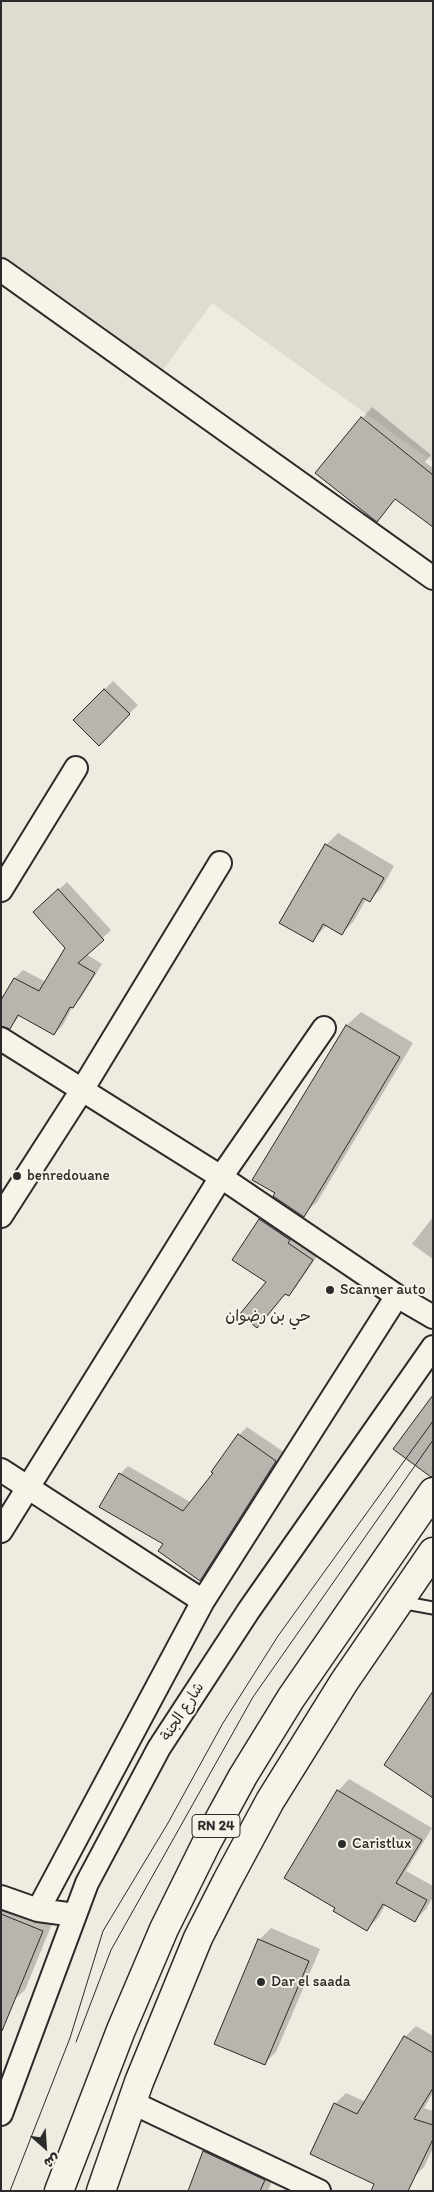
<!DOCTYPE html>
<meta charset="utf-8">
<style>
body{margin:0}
#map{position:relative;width:434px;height:2192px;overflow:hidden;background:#efebe0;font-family:Itim,"Playpen Sans Arabic",sans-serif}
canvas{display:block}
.frame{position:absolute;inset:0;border:2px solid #2b2b2b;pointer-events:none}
.north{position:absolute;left:20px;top:2122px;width:50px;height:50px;-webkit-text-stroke:4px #f7f3e8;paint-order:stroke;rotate:154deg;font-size:14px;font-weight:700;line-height:20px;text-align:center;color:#2b2b2b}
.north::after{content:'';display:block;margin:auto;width:18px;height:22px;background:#2b2b2b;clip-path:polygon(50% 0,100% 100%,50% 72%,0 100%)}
</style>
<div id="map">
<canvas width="434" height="2192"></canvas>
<div class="frame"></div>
<div class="north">ش</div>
</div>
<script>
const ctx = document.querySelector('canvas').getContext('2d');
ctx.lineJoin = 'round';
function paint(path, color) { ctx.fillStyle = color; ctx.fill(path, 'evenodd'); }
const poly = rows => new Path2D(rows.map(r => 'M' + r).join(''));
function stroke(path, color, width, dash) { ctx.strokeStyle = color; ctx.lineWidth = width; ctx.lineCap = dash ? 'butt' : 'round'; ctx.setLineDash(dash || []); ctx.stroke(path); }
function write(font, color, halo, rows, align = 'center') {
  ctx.font = font + ' Itim,"Playpen Sans Arabic",sans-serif'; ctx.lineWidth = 4; ctx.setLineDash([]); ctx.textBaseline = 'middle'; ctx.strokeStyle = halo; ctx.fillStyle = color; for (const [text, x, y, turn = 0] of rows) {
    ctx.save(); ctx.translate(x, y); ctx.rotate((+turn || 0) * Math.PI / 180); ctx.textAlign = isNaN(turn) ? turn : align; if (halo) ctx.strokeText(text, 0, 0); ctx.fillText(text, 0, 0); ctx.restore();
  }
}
const built = poly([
 [1,1,433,1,433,462,212,303,157,378,1,264]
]);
const shadow = poly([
 [372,407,431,455,425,462,433,468,433,525,396,498,377,520,316,473],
 [113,681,138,705,99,744,74,720],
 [338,833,394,866,381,889,370,900,367,898,353,922,342,933,327,925,312,941,326,845],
 [67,882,111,930,86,954,102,964,81,998,73,1006,63,1025,54,1034,20,1015,10,1028,1,1003,15,978,23,970,46,982,67,948,43,904],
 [361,1012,413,1043,317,1202,303,1215,277,1193,254,1179,347,1025],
 [268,1212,320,1252,296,1287,289,1295,286,1293,265,1318,268,1282,234,1260,260,1219],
 [433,1217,433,1259,412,1244],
 [247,1427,284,1452,209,1571,200,1579,165,1544,120,1474,128,1466,192,1503,215,1472,239,1435],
 [349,1779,432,1828,406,1871,433,1886,433,1897,426,1909,415,1920,386,1904,378,1918,367,1929,336,1908,338,1791],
 [1,1897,54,1919,25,1990,13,2001,1,1996],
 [271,1928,320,1949,276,2052,264,2064,259,1940],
 [416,2026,433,2036,433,2093,424,2108,433,2111,433,2148,424,2167,413,2178,335,2104,346,2093,366,2102,405,2037],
 [217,2139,277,2167,268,2191,190,2191,204,2152]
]);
const building = poly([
 [361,417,433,475,433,527,395,499,377,522,315,473,361,417],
 [104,689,130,714,99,746,73,720,104,689],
 [325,844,384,878,370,902,363,898,342,935,323,924,313,942,279,923,325,844],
 [58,889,104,940,78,963,95,973,73,1008,70,1007,54,1035,18,1015,10,1029,1,1026,1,1000,14,978,39,991,65,948,33,912,58,889],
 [346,1025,400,1057,304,1217,273,1196,275,1193,252,1180,346,1025],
 [259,1219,290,1240,288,1243,313,1260,289,1296,285,1294,257,1328,240,1314,266,1282,232,1260,259,1219],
 [433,1395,433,1477,431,1477,393,1449,433,1395],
 [238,1434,276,1461,200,1581,158,1551,163,1544,99,1507,119,1473,183,1511,213,1473,211,1472,238,1434],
 [433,1691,433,1798,384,1765,433,1691],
 [337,1790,422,1840,396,1883,427,1900,415,1922,383,1904,367,1931,333,1911,335,1908,284,1878,337,1790],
 [1,1914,43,1931,2,2031,1,2031,1,1914],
 [258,1939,309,1961,265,2065,214,2044,258,1939],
 [404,2036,433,2053,433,2088,414,2119,433,2125,433,2139,408,2191,371,2191,374,2184,310,2154,334,2103,357,2114,404,2036],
 [203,2151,265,2180,260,2191,188,2191,203,2151]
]);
const service = poly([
 [400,1602,433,1608]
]);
const minor = poly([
 [1,270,433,578],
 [1,890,76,768],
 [1,1039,221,1177,397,1296,203,1601,38,1910],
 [1,1216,82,1090,220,863],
 [397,1296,433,1317],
 [1,1470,203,1601],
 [1,1531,221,1177,324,1028],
 [1,1897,38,1910,75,1915],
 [133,2103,319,2191],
 [1,2114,87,1883,159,1748,249,1610,433,1347]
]);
const primary = poly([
 [59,2191,121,2030,164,1929,207,1842,243,1776,291,1698,433,1492],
 [101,2191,139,2082,198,1938,227,1881,270,1801,344,1682,433,1552]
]);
const tram = poly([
 [76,2042,111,1950,253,1697,433,1440],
 [10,2191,70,2038,103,1931,168,1823,223,1723,278,1636,433,1421]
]);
const markers = [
 [17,1176,5,"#2b2b2b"],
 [330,1290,5,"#2b2b2b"],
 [342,1844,5,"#2b2b2b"],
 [261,1982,5,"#2b2b2b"]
];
const shields = [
 [216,1826,48]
];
const shieldNames = [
 ["RN 24",216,1826]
];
const poiNames = [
 ["benredouane",27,1176],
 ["Scanner auto",340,1290],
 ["Caristlux",352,1844],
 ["Dar el saada",271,1982]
];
const streetNames = [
 ["شارع الجنة",183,1712,-57]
];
const neighbourhoodNames = [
 ["حي بن رضوان",268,1317]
];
paint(built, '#dedbd1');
paint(shadow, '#0003');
paint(building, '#b8b5ae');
stroke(building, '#2b2b2b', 1);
stroke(service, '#2b2b2b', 15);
stroke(minor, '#2b2b2b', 26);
stroke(primary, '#2b2b2b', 31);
stroke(service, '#f7f3e8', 11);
stroke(minor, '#f7f3e8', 22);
stroke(primary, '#f7f3e8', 28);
stroke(tram, '#2b2b2b', 1);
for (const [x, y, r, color] of markers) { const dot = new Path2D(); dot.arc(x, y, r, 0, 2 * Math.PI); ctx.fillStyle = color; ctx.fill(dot); stroke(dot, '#f7f3e8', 2); }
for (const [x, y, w] of shields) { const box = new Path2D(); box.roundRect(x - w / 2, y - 11.5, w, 23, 4); ctx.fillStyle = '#f7f3e8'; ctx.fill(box); stroke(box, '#2b2b2b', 1); }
write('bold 14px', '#2b2b2b', null, shieldNames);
write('15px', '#2b2b2b', '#f7f3e8', poiNames, 'left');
write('15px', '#2b2b2b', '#f7f3e8', streetNames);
write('16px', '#2b2b2b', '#f7f3e8', neighbourhoodNames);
</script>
